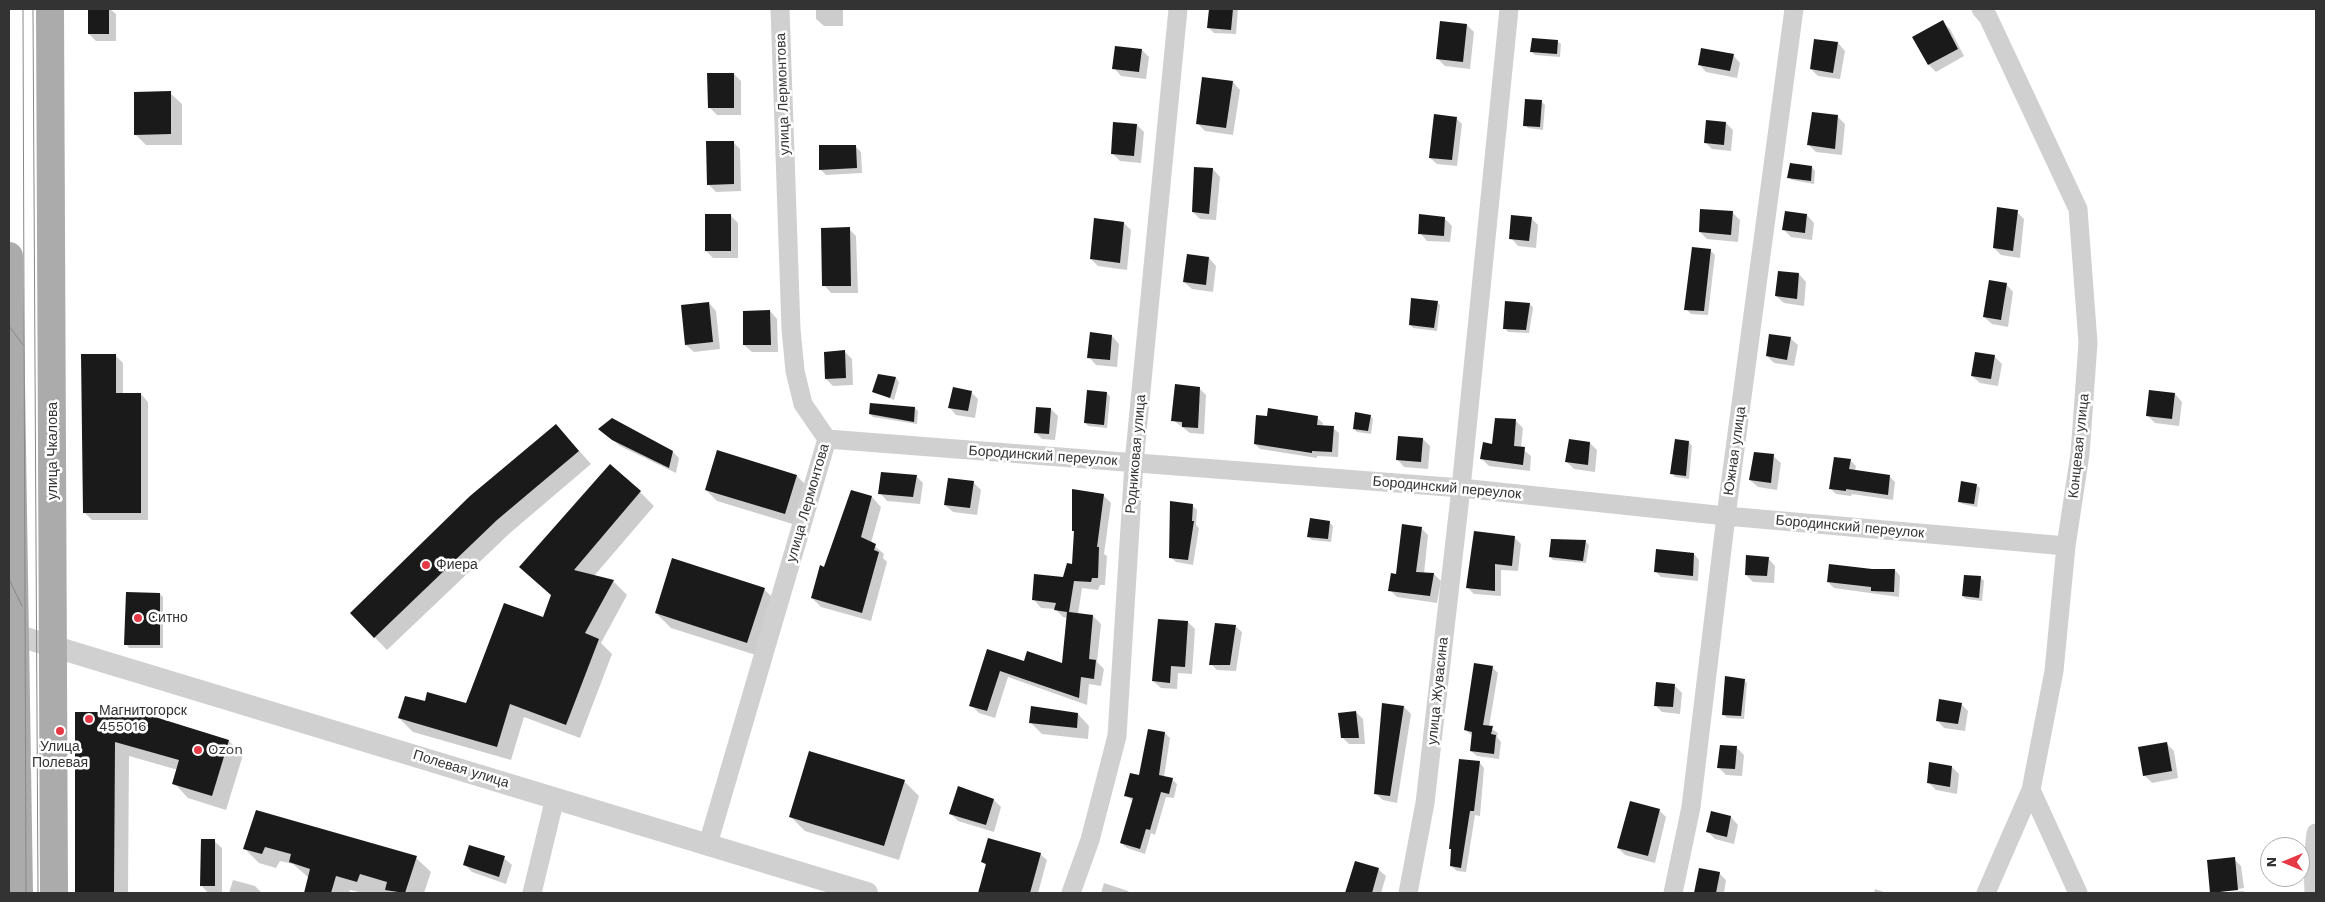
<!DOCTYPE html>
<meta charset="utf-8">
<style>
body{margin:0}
#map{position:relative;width:2325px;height:902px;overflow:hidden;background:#fff;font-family:"Work Sans",sans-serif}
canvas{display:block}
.frame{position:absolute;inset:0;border:10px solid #333;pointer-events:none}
.north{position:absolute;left:2260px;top:837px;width:50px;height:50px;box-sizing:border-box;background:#fff;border:1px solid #adadad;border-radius:50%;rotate:270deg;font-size:14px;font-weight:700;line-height:20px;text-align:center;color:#333}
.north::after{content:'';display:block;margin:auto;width:18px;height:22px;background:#e63946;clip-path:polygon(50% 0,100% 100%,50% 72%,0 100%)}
</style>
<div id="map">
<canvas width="2325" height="902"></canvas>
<div class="frame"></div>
<div class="north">N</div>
</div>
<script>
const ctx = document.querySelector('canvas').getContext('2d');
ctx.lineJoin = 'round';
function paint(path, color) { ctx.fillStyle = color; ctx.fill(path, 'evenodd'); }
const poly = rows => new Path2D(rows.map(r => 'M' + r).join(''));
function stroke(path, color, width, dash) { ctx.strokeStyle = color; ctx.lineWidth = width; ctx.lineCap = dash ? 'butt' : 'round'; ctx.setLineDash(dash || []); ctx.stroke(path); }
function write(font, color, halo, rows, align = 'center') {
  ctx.font = font + ' "Work Sans",sans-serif'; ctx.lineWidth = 5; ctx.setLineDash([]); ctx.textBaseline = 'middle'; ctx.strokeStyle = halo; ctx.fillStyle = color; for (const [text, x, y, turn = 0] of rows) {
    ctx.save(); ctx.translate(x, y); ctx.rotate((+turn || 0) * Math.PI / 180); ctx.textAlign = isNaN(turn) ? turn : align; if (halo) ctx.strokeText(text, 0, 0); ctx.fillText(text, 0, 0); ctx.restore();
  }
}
const shadow = poly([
 [89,9,110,9,116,14,116,41,96,41,89,34],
 [816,9,843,9,843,26,824,26,816,19],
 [1210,9,1238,9,1236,34,1214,33,1208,27],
 [1942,22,1950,29,1964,56,1936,72,1929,65],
 [1467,25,1474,32,1470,69,1445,66,1438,59],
 [1557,41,1561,44,1560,57,1535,55,1532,52],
 [1838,43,1845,51,1840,79,1818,76,1811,69],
 [1142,50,1149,57,1146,79,1121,76,1114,68],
 [1733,55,1740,63,1737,78,1706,72,1699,64],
 [734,74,741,81,741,115,717,115,709,107],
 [1233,82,1240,90,1233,135,1205,131,1198,124],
 [170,93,182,104,182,145,146,145,135,134],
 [1542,102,1545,105,1543,130,1528,128,1525,125],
 [1838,117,1845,124,1842,155,1816,152,1809,145],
 [1456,118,1462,124,1457,166,1437,164,1430,158],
 [1115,123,1137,125,1144,132,1141,163,1120,161,1112,153],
 [1726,123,1733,130,1731,151,1712,149,1705,142],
 [733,142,740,149,741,191,716,192,708,184],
 [855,146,861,152,862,173,826,175,820,169],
 [1812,167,1815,171,1814,184,1792,180,1788,177],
 [1213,169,1220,177,1216,220,1200,219,1193,212],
 [2017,212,2024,219,2020,258,2001,255,1994,248],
 [1733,213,1740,220,1738,242,1707,239,1700,232],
 [730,215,738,223,738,258,713,258,706,251],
 [1807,215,1814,223,1812,240,1791,237,1784,230],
 [1444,218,1452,226,1450,242,1427,241,1420,233],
 [1531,218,1538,225,1536,248,1518,246,1511,238],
 [1124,223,1131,230,1127,270,1098,266,1091,259],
 [849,229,856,236,858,293,831,293,824,285],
 [1710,250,1715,255,1708,315,1691,314,1686,309],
 [1188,256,1209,258,1216,266,1213,292,1192,289,1184,282],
 [1799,274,1806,282,1804,306,1784,303,1776,296],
 [2006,284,2013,292,2008,327,1992,324,1984,317],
 [1437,302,1440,305,1437,331,1413,328,1410,324],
 [1507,302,1530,304,1533,308,1529,333,1508,332,1505,328],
 [709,303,716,311,720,349,694,352,686,345],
 [770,311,777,319,778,352,752,352,744,345],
 [1112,336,1119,344,1117,367,1096,365,1089,357],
 [1790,338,1798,345,1794,366,1774,363,1767,356],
 [844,351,852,359,853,385,833,386,826,379],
 [116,356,123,363,123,394,141,394,148,402,148,520,92,520,85,513],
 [1994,356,2002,364,1998,386,1980,383,1972,376],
 [896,378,899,382,894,400,874,392],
 [1199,388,1206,395,1204,434,1190,433,1173,420],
 [971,392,978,399,975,418,956,415,949,407],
 [1107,393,1110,397,1107,428,1088,426,1085,422],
 [2175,394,2182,402,2179,426,2155,423,2148,416],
 [915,408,918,411,917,424,873,417,870,414],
 [1051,409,1058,416,1055,440,1042,439,1035,432],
 [1370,416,1373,419,1371,434,1357,432,1354,429],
 [1317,418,1323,423,1322,427,1333,428,1339,433,1338,457,1317,456,1317,458,1260,449,1255,444],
 [1516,421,1523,428,1521,448,1531,456,1530,471,1489,466,1482,459],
 [556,425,591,464,510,533,387,650,352,614],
 [600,429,673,452,679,458,676,473,620,446],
 [1423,439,1430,446,1428,469,1404,467,1397,459],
 [1689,442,1692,446,1689,479,1675,477,1672,473],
 [1590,443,1597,450,1595,472,1574,469,1567,462],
 [1773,456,1781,463,1777,490,1758,487,1750,480],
 [1850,460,1856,466,1855,471,1889,476,1895,482,1893,500,1852,494,1851,496,1836,494,1830,488],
 [797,476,808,487,796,525,717,501,706,490],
 [916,476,923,483,920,504,887,501,880,493],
 [973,482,981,490,977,515,953,512,945,505],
 [1976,485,1980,488,1977,507,1963,504,1959,501],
 [852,491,872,497,881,507,871,543,884,554,883,558,887,562,871,621,821,607,812,598],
 [640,492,654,506,594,576,613,581,627,595,601,643,612,654,580,738,524,717,511,760,413,732,399,718,426,703,467,704,543,619,552,596,535,580],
 [1103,495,1111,503,1104,554,1107,556,1105,585,1100,585,1098,590,1082,588,1078,614,1093,616,1101,624,1097,662,1104,669,1101,686,1089,684,1087,705,1008,677,995,718,979,713,971,705,988,651,1025,662,1063,665,1068,618,1063,617,1055,609,1041,608,1034,600,1064,578,1073,566,1075,533,1073,530],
 [1192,505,1197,510,1196,525,1199,528,1193,565,1176,562,1170,557],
 [1329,522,1333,526,1331,542,1312,540,1308,537],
 [1421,528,1428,535,1424,574,1434,574,1441,581,1437,603,1397,597,1390,590],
 [1515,538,1521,544,1518,571,1501,570,1501,596,1474,594,1468,588],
 [1586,542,1589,545,1586,563,1553,560,1550,557],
 [1694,554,1699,560,1698,581,1661,577,1655,571],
 [1768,558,1775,566,1774,583,1753,582,1746,575],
 [1872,570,1895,570,1900,576,1899,597,1834,588,1828,582],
 [1981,578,1984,581,1982,601,1966,599,1963,596],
 [764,589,779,604,762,657,671,628,656,613],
 [160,594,163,597,163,648,129,648,126,644],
 [1188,622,1195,629,1192,674,1178,673,1177,689,1161,688,1153,681],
 [1235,626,1242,632,1236,671,1217,670,1211,664],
 [1492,667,1498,673,1489,727,1498,733,1497,737,1501,742,1499,759,1477,756,1471,751,1473,736,1465,730],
 [1744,680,1747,683,1744,719,1727,718,1723,714],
 [1674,685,1682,693,1680,714,1662,712,1655,705],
 [1961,704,1968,711,1965,731,1944,728,1937,720],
 [1404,707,1411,714,1397,803,1383,800,1375,793],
 [1356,712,1363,719,1365,744,1349,744,1342,737],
 [77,714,229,741,243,755,226,810,188,798,174,783,178,770,129,756,128,893,77,893],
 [1078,714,1089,726,1088,739,1042,734,1031,723],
 [1165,733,1170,738,1164,777,1172,779,1177,784,1174,798,1166,797,1155,835,1151,833,1145,854,1127,848,1121,843,1133,801,1125,795,1140,777],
 [2167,744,2174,751,2178,778,2152,783,2144,775],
 [1737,748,1744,755,1742,776,1726,775,1718,767],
 [1479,762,1484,768,1480,816,1475,815,1466,872,1457,871,1451,866],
 [1952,767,1959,774,1957,794,1936,790,1929,783],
 [904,781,919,796,899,860,805,831,790,816],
 [958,787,994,800,1001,807,994,832,958,821,951,814],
 [1659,810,1666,817,1655,863,1625,855,1618,848],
 [256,811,416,858,431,872,424,893,363,893,350,890,349,893,305,893,309,878,293,864,280,861,276,868,259,863,244,848],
 [1712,813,1731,817,1738,825,1734,844,1715,839,1708,832],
 [214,841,222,848,222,893,208,893,201,885],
 [1040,854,1047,860,1038,893,980,893,987,866,983,862],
 [504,858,512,865,506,884,472,872,465,865],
 [2234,859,2241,866,2244,888,2212,893],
 [1356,863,1378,869,1386,876,1381,893,1347,893],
 [1719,873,1726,880,1724,893,1696,893],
 [233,880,255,886,262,893,229,893],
 [1104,883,1128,891,1130,893,1101,893],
 [1875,889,1887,893,1874,893],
 [2244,891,2244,893,2219,893]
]);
const building = poly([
 [88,9,109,9,109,34,88,34],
 [1209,9,1233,9,1231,30,1207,28],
 [1943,20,1958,49,1928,65,1912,37],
 [1440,21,1467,24,1463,62,1436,59],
 [1532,38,1558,40,1557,54,1530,52],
 [1814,39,1838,42,1833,73,1810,69],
 [1115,46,1142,49,1139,72,1112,69],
 [1701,48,1734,54,1730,71,1698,65],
 [707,73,734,73,734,108,708,108],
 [1202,77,1233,81,1226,128,1196,124],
 [171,91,171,134,134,135,134,92],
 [1525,99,1542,100,1540,127,1523,126],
 [1812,112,1838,115,1835,149,1807,145],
 [1434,114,1457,117,1452,160,1429,158],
 [1706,120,1726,122,1724,145,1704,143],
 [1113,122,1137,124,1134,156,1111,154],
 [706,141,734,141,734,184,707,185],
 [819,145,856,145,857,168,819,170],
 [1790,163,1812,166,1811,181,1787,178],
 [1194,167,1213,168,1209,214,1192,212],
 [1997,207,2018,210,2013,251,1993,248],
 [1700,209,1733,211,1731,235,1699,232],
 [1785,211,1807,214,1805,233,1782,230],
 [705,214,731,214,731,251,705,251],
 [1419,214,1445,217,1444,236,1418,234],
 [1511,215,1532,217,1529,241,1509,239],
 [1094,218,1124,222,1120,263,1090,259],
 [850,227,851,286,822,286,821,228],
 [1692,247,1711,249,1704,311,1684,310],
 [1187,254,1209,257,1206,285,1183,282],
 [1778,271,1799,273,1797,299,1775,296],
 [1989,280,2007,283,2001,320,1983,317],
 [1411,298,1438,301,1434,328,1409,325],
 [1505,301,1530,303,1526,330,1503,329],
 [709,302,713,342,685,345,681,305],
 [770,310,771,345,743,345,743,311],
 [1090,332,1112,335,1110,360,1087,358],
 [1769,334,1791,337,1787,360,1766,356],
 [845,350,846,378,825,379,824,352],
 [1975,352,1995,355,1991,379,1971,376],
 [81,354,116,354,116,393,141,393,141,513,83,513],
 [878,374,896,377,890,398,872,392],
 [1175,384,1200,387,1198,428,1182,427,1182,422,1171,421],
 [953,387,972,391,968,411,948,408],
 [1087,390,1107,392,1104,425,1084,423],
 [2149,390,2175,393,2172,419,2146,416],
 [870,403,915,407,914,422,869,414],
 [1036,407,1051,408,1049,434,1034,433],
 [1268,408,1318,416,1317,425,1334,426,1332,452,1312,451,1312,453,1254,444,1256,415,1267,416],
 [1355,412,1371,415,1368,431,1353,429],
 [612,418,673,451,669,468,612,440,598,429],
 [1495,418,1516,419,1514,446,1525,447,1523,465,1480,459,1483,442,1492,444],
 [556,424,579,451,497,520,374,638,350,613,470,496],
 [1398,436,1423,438,1421,462,1396,460],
 [1569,439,1590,442,1588,465,1565,462],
 [1675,439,1689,441,1686,476,1670,474],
 [717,450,797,475,785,514,705,490],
 [1754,452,1774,454,1771,483,1749,480],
 [1834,457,1851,459,1849,469,1890,475,1888,495,1846,489,1846,491,1829,489],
 [610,464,641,491,574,570,614,580,585,633,599,639,566,725,510,704,497,747,398,718,405,696,425,701,427,692,466,703,504,603,543,617,551,595,519,567],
 [881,472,917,475,913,497,878,494],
 [948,478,974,481,970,508,944,505],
 [1961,481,1977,484,1974,504,1958,502],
 [1072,489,1104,494,1097,547,1099,547,1098,578,1092,578,1091,582,1074,581,1069,612,1093,615,1089,659,1096,660,1094,679,1081,677,1079,698,1000,671,987,711,969,706,987,649,1024,661,1027,651,1062,663,1067,612,1054,610,1056,603,1032,600,1034,574,1063,577,1067,563,1072,564,1074,531,1072,531],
 [851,490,872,496,861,537,876,544,874,550,879,552,862,613,811,598,820,565,824,567],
 [1170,501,1193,504,1192,521,1194,521,1188,560,1169,558],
 [1310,518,1330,521,1328,539,1307,537],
 [1402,524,1422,527,1416,572,1434,573,1430,596,1388,591,1391,573,1396,574],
 [1474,531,1515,536,1512,566,1495,564,1495,591,1466,588],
 [1551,539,1586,540,1583,561,1549,557],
 [1656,549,1694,553,1693,576,1654,572],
 [1746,555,1769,557,1767,576,1745,575],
 [672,558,765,588,747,643,655,613],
 [1829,564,1872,569,1895,569,1894,592,1871,591,1871,587,1827,582],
 [1964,575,1981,576,1979,598,1962,596],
 [126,592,160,593,160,645,124,645],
 [1158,619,1188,621,1185,667,1171,666,1170,683,1152,681],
 [1215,623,1236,625,1230,665,1209,665],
 [1474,663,1493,666,1483,725,1493,726,1491,734,1496,735,1494,754,1470,751,1472,732,1464,730],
 [1725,676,1745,679,1741,716,1722,715],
 [1656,682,1675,684,1673,707,1654,706],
 [1939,699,1962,703,1958,724,1936,721],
 [1382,703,1404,706,1390,796,1374,794],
 [1031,706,1078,713,1077,728,1029,723],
 [1356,711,1359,738,1341,738,1338,713],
 [75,712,139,712,229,740,212,796,172,784,179,760,115,742,114,892,75,893],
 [1148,729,1165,732,1159,775,1173,778,1169,794,1161,792,1150,830,1146,829,1140,849,1120,843,1133,798,1124,796,1130,773,1139,775],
 [2167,742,2172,771,2143,776,2138,747],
 [1720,745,1737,746,1735,769,1717,768],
 [809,751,905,780,884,846,789,817],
 [1459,759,1480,761,1474,811,1470,811,1461,868,1450,866,1451,849,1449,849],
 [1929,762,1952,766,1950,787,1927,783],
 [958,786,994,799,986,825,949,814],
 [1630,801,1660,809,1648,856,1617,848],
 [256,810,417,856,405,893,385,890,387,882,360,874,357,882,336,876,331,893,304,893,310,869,289,862,291,854,265,847,262,854,243,849],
 [1711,811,1731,816,1727,837,1706,832],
 [988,838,1041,853,1030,893,978,893,986,864,981,862],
 [201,839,215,839,215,886,200,886],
 [469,845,505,856,499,877,463,865],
 [2235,857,2238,890,2210,893,2207,860],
 [1355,861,1379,868,1372,893,1345,893],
 [1699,868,1720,872,1716,893,1694,893]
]);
const minor = poly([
 [1981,9,1988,17,2078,209,2088,343,2080,454,2066,546,2054,671,2031,790,1986,893],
 [827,439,1461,488,1726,516,2066,546],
 [2031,790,2078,893],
 [708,844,827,439,803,404,795,371,791,329,780,9],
 [532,893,555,798],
 [1071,893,1090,840,1117,736,1134,463,1178,9],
 [1408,893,1425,803,1461,488,1509,9],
 [1673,893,1691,807,1726,516,1794,9],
 [2314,893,2313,861,2316,833]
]);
const tertiary = poly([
 [9,633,867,893]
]);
const primary = poly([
 [50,9,54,893],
 [9,256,19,893]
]);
const tram = poly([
 [23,9,26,893],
 [33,9,38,893],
 [9,326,23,345],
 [9,579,22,606]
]);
const markers = [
 [426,565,5,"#e63946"],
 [138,618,5,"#e63946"],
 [89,719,5,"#e63946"],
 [60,731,5,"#e63946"],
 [198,750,5,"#e63946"]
];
const streetNames = [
 ["улица Лермонтова",783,94,-92],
 ["Концевая улица",2079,446,-84],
 ["улица Чкалова",53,451,-90],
 ["Южная улица",1735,451,-82],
 ["Родниковая улица",1136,454,-85],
 ["Бородинский переулок",1043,456,4],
 ["Бородинский переулок",1447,488,5],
 ["улица Лермонтова",808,503,-74],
 ["Бородинский переулок",1850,527,5],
 ["улица Жувасина",1438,691,-84],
 ["Полевая улица",461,769,17]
];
const poiNames = [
 ["Фиера",436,565],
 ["Ситно",148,618],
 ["Магнитогорск",99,711],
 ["455016",99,727],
 ["Улица",60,747,"center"],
 ["Полевая",60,763,"center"],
 ["Ozon",208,750]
];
paint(shadow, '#0003');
paint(building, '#1a1a1a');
stroke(minor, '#d0d0d0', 19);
stroke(tertiary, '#d0d0d0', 22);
stroke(primary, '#ababab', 28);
stroke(tram, '#888', 1);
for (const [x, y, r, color] of markers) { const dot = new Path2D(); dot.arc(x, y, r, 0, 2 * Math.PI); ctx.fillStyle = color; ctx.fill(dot); stroke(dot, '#fff', 2); }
write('14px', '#333', '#fff', streetNames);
write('14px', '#333', '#fff', poiNames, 'left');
</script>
